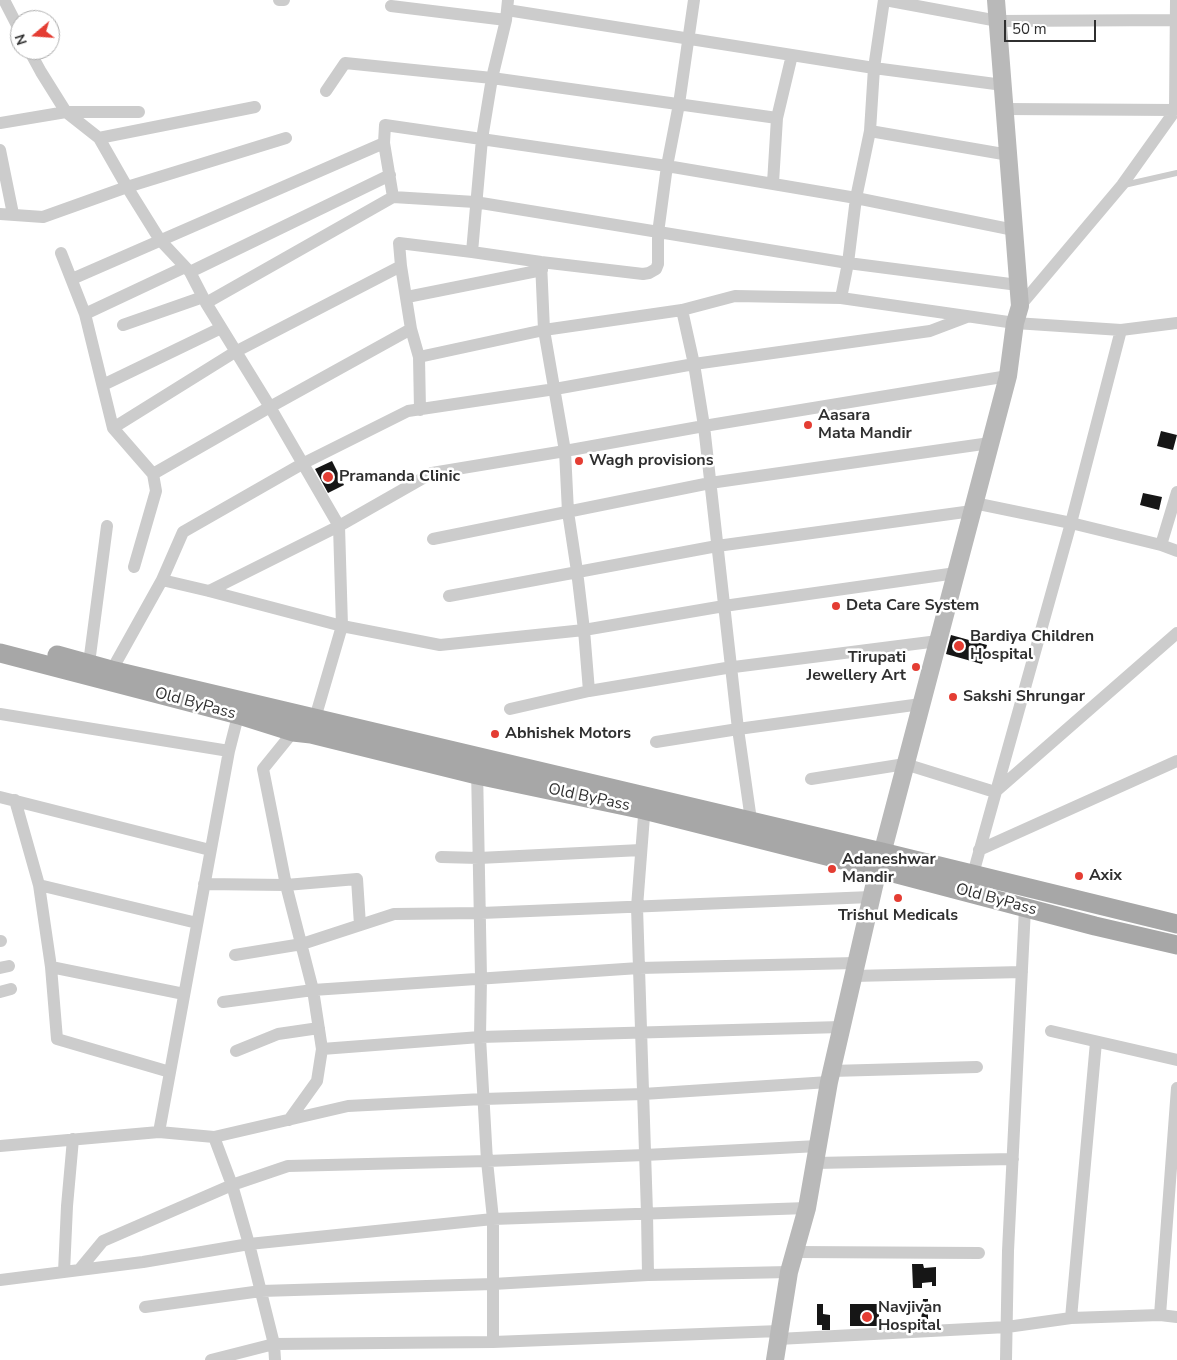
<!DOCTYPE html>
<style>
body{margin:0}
#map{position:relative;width:1177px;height:1360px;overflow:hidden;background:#fff;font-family:"Nunito Sans",sans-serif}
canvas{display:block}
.north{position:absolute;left:10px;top:10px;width:50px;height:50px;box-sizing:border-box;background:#fff;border:1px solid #acacac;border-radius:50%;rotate:252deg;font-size:14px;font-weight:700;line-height:20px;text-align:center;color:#2f2f2f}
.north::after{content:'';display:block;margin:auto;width:18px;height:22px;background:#e43d33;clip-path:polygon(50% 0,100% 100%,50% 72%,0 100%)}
.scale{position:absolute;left:1004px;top:20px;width:92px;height:22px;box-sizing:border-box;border:2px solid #2f2f2f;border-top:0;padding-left:6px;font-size:15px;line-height:18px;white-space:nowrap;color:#2f2f2f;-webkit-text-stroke:4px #fff;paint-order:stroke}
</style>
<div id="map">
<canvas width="1177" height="1360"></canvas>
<div class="north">N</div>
<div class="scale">50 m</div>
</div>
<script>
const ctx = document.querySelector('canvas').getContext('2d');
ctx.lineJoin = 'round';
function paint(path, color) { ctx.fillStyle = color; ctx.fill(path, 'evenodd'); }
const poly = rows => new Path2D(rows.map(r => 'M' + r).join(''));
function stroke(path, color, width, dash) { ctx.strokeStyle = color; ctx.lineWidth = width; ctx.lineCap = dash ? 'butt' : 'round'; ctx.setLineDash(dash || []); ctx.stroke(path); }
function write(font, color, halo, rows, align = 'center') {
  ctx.font = font + ' "Nunito Sans",sans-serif'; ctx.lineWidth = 5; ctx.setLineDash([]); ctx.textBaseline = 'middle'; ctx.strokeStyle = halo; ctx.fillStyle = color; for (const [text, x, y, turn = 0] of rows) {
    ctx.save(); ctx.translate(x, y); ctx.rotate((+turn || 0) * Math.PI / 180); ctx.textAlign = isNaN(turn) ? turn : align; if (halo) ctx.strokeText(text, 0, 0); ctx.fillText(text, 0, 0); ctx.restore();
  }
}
const building = poly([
 [1161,431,1177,435,1173,450,1157,446],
 [332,461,344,485,328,493,315,469],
 [1143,493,1162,497,1159,510,1140,505],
 [951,635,987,645,982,664,946,654],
 [912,1264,923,1264,924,1268,936,1267,936,1286,932,1286,932,1282,922,1283,922,1288,913,1288],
 [923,1299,928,1299,928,1319,921,1319,922,1312,913,1311,915,1307,922,1308],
 [817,1304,823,1304,823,1314,830,1315,830,1330,822,1330,822,1325,817,1325],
 [850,1304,879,1304,879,1326,850,1326]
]);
const service = poly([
 [1124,185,1177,173]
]);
const minor = poly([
 [4,0,20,31],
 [279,0,284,0],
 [885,0,998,21,1176,20],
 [391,6,506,20],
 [507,10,874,68,1003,85],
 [29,50,41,72,66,112,99,138,127,187,160,240,190,272,206,303,270,407,339,526,342,626,313,725],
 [326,91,345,63,492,78,777,118],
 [1005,109,1175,110,1176,0],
 [0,123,66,112,139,112],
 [870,131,1009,155],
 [99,138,255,107],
 [0,150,13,214],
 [773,183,777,118,792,55],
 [393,197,384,143,385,125,667,166,856,198,1014,230],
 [0,214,43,217,127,187,286,138],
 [472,252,482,139,492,78,506,20,508,0],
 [61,253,85,314,113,428,153,474,156,491,134,567],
 [541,262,544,330,565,451,568,512,577,571,584,630,589,691],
 [190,272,390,175],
 [72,279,384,143],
 [407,297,542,270],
 [841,298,848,263,856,198,870,131,874,68,884,0],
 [206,303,393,197,475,202,848,263,1018,285],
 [1020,306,1122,185,1177,108],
 [682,310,694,364,704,426,738,729,752,827],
 [85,314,185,267],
 [123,325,203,297],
 [419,357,544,330,682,310,735,296,841,298,1015,323,1121,330,1177,323],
 [103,385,221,328],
 [420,410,419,357,411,329,401,266,399,243,472,252,541,262,643,274,649,273,656,269,658,264,658,233,667,166,679,104,694,0],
 [113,428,235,352,401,266],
 [153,474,270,407,411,329],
 [974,503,1071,523,1161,545,1177,551],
 [433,539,710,483,990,443],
 [1161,545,1177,492],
 [162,580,209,591,342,626,440,645,584,630,724,606,956,573],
 [209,591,339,526,432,473,565,451,704,426,1008,376],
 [449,596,717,546,972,511],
 [88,671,107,526],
 [109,675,162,580,183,532,302,464,408,411,555,389,694,364,930,331,967,317],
 [510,709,589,691,726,668,938,641],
 [0,714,229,751],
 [656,742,738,729,921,704],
 [477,768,481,978,480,1037,487,1161,493,1219,493,1342],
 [811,779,905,764,995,792,1177,633],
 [0,797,210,850],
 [15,800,39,885,51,967,57,1039,170,1072],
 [645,803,637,907,647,1213,648,1275],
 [979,850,1177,761],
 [441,857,479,858,641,850],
 [973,874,1071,523,1121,330],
 [204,884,286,885,357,879,360,925],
 [39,885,197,923],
 [0,941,1,941],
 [235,955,302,944,394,914,481,913,871,897],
 [51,967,184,994],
 [0,968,9,966],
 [853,976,1022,972],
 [0,992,11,989],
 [223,1002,313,990,639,968,856,963],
 [1051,1031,1177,1060],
 [322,1049,480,1037,841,1027],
 [236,1051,278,1034,319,1028],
 [831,1071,977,1067],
 [289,1120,317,1081,322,1049,313,990,286,885,263,769,293,732,295,727],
 [159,1132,229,751,240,708],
 [214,1137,232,1185,249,1244,274,1344,275,1360],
 [0,1146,159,1132,214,1137,348,1106,483,1099,643,1094,829,1082],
 [815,1163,1013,1159],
 [795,1252,979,1253],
 [79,1270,103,1241,232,1185,288,1166,487,1161,645,1155,818,1146],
 [64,1272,67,1206,73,1139],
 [0,1280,143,1262,249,1244,493,1219,807,1208],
 [145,1307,261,1291,493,1284,648,1275,789,1272],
 [1160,1315,1177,1088],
 [1071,1318,1096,1042],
 [778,1339,1007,1327,1071,1318,1160,1315,1177,1317],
 [211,1360,274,1344,493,1342,779,1331],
 [1006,1360,1008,1251,1025,908]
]);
const secondary = poly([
 [775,1360,789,1272,807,1208,829,1082,878,869,1008,376,1015,323,1020,306,996,0]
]);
const primary = poly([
 [0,653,239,715,293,732,311,734,477,775,644,810,878,869,1095,926,1177,945],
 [57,655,111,670,882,852,1177,924]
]);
const markers = [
 [808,425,5,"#e43d33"],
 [579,461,5,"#e43d33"],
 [328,477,6,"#e43d33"],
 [836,606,5,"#e43d33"],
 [959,646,6,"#e43d33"],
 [916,667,5,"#e43d33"],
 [953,697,5,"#e43d33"],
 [495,734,5,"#e43d33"],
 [832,869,5,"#e43d33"],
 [1079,876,5,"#e43d33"],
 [898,898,5,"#e43d33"],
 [867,1317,6,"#e43d33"]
];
const poiNames = [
 ["Aasara",818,416],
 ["Mata Mandir",818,434],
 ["Wagh provisions",589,461],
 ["Pramanda Clinic",339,477],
 ["Deta Care System",846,606],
 ["Bardiya Children",970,637],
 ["Hospital",970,655],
 ["Tirupati",906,658,"right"],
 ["Jewellery Art",906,676,"right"],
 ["Sakshi Shrungar",963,697],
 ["Abhishek Motors",505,734],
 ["Adaneshwar",842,860],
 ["Mandir",842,878],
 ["Axix",1089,876],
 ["Trishul Medicals",898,916,"center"],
 ["Navjivan",878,1308],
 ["Hospital",878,1326]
];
const streetNames = [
 ["Old ByPass",195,704,15],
 ["Old ByPass",589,798,12],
 ["Old ByPass",996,900,15]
];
paint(building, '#161616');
stroke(service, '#ccc', 6);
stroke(minor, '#ccc', 12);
stroke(secondary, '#b9b9b9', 18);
stroke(primary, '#a7a7a7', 19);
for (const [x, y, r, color] of markers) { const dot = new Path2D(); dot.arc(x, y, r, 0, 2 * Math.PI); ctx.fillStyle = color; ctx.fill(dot); stroke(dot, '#fff', 2); }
write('bold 16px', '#2f2f2f', '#fff', poiNames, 'left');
write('16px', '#2f2f2f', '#fff', streetNames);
</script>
